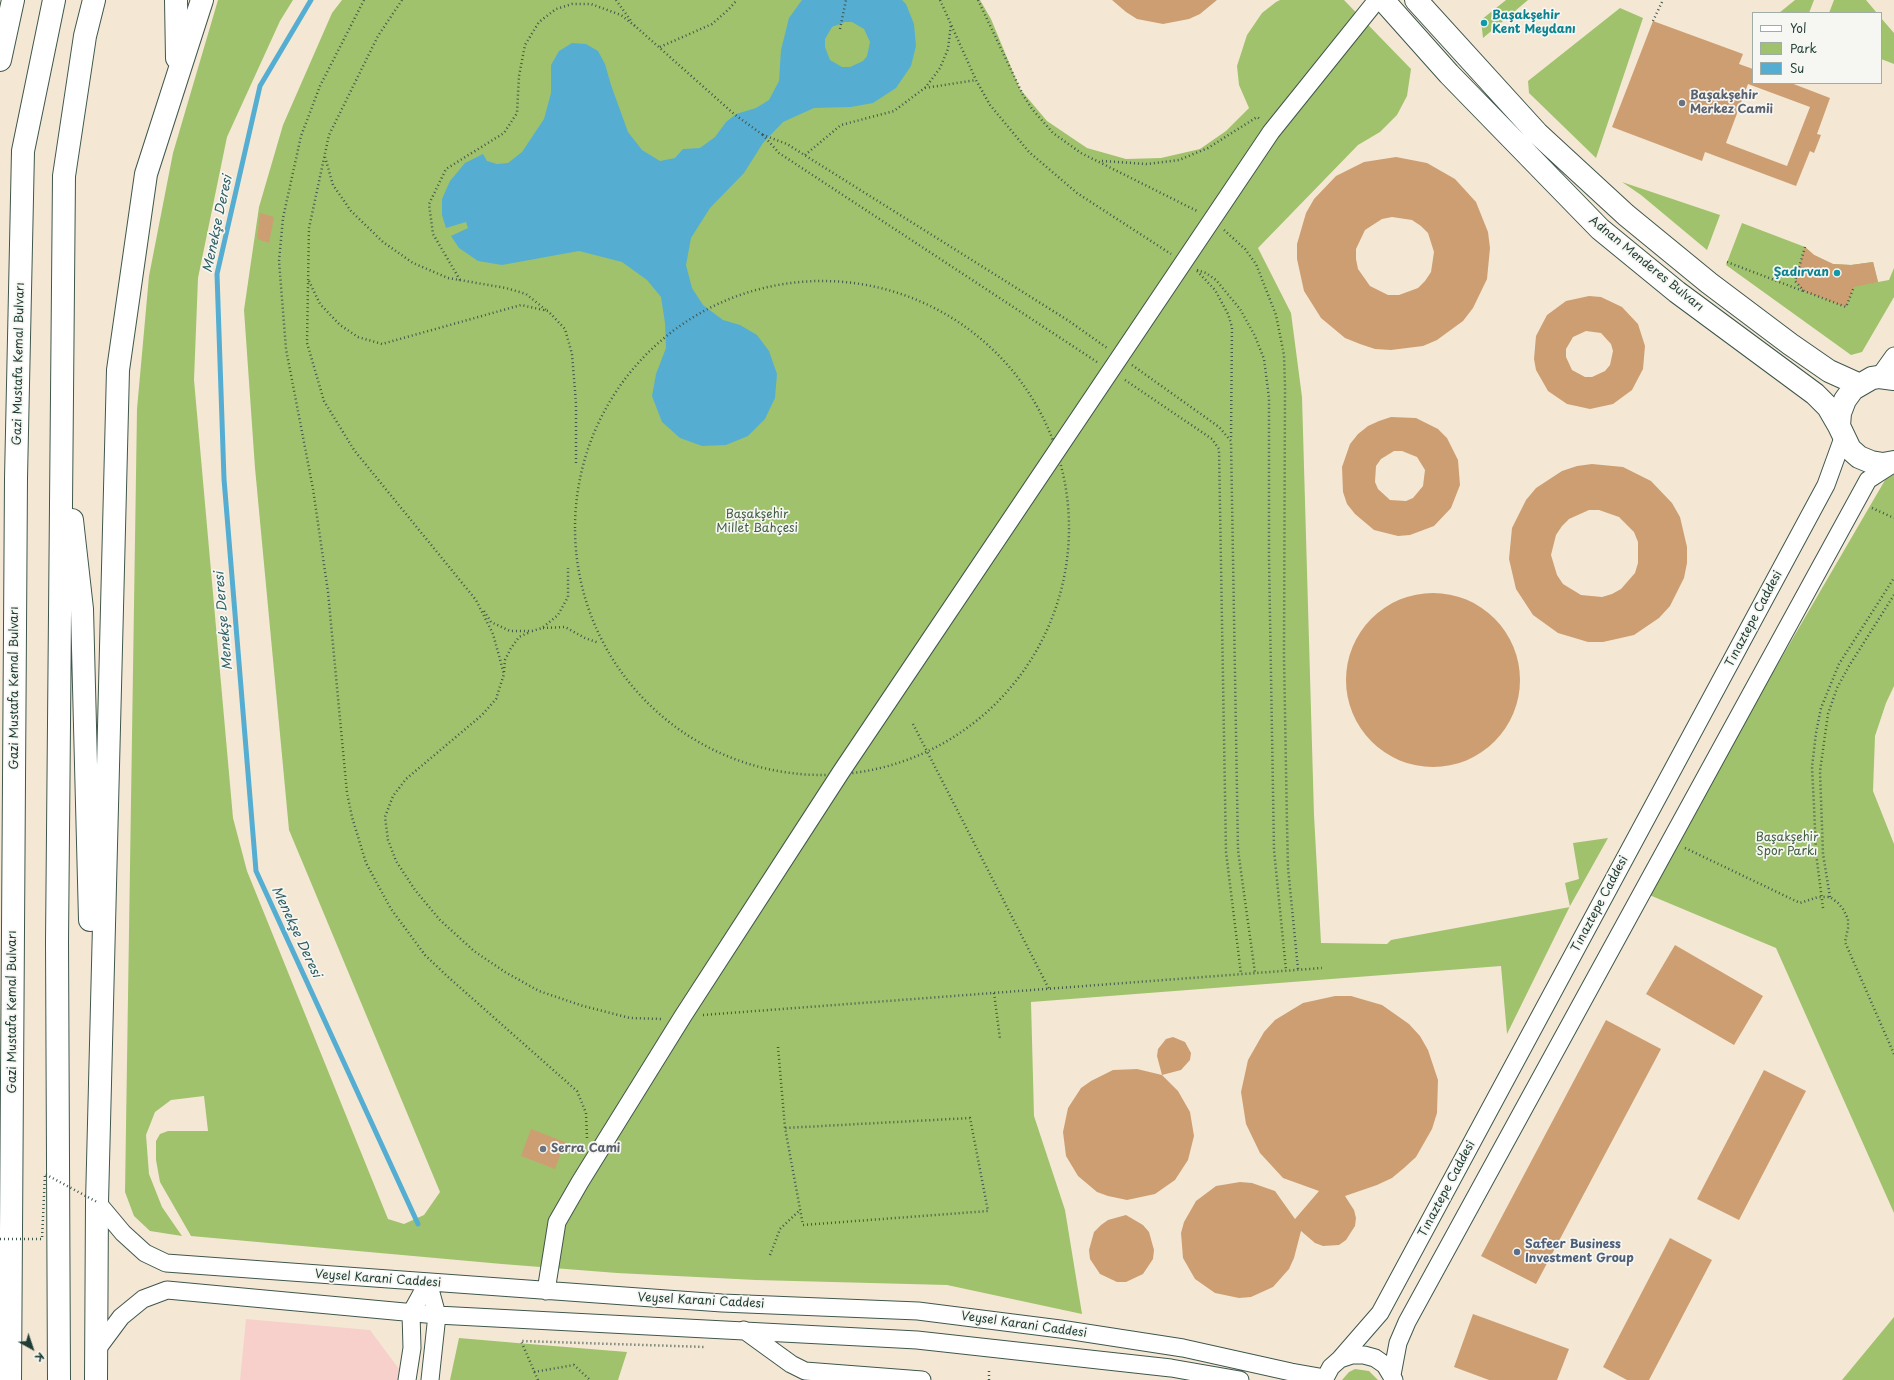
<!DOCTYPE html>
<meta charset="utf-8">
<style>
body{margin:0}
#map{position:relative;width:1894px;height:1380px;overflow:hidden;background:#f4e8d5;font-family:"Playpen Sans",sans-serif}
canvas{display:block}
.legend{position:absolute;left:1752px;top:12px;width:130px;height:72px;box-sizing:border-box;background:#f6f6f2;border:1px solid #a0aca6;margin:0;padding:5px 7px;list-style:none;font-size:12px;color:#1f3d34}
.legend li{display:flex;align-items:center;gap:8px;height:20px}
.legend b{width:20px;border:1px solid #a0aca6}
.north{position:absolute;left:12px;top:1328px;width:40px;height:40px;-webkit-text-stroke:3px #f6f6f2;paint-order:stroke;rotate:140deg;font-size:11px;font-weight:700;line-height:16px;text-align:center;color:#1f3d34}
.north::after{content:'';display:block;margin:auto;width:14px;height:18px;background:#1f3d34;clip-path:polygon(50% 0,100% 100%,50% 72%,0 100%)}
</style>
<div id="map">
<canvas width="1894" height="1380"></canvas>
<ul class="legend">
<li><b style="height:5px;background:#fff"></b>Yol</li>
<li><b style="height:11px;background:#a0c26c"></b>Park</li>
<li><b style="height:11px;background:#55aed2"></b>Su</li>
</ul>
<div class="north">K</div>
</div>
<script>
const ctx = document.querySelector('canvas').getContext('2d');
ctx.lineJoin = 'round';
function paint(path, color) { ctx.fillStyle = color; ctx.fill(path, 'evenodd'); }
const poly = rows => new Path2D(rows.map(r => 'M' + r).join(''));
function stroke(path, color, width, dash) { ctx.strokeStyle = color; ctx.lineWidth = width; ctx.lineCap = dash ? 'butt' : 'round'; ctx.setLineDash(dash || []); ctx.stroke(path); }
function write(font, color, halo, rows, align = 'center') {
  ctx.font = font + ' "Playpen Sans",sans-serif'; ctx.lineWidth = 3.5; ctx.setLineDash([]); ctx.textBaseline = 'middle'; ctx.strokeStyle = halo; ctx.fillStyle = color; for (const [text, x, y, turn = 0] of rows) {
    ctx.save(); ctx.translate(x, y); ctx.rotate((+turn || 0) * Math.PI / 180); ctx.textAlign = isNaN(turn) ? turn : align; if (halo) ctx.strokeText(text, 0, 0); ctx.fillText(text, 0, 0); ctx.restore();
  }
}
const built = poly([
 [246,1319,370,1330,399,1369,398,1380,240,1380]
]);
const green = poly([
 [218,0,293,0,280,21,227,137,198,278,194,380,233,818,247,871,388,1219,404,1224,424,1215,440,1192,289,830,255,468,244,310,259,207,283,125,332,13,342,0,980,0,991,19,1020,89,1047,121,1087,148,1126,159,1161,158,1200,149,1226,131,1249,108,1239,85,1237,66,1247,35,1262,13,1276,2,1280,0,1344,0,1411,69,1407,96,1397,115,1380,132,1358,145,1258,248,1291,313,1302,397,1314,815,1321,943,1387,944,1391,940,1570,907,1565,883,1579,879,1573,843,1608,838,1570,906,1507,1034,1501,966,1031,1002,1034,1116,1065,1210,1082,1314,947,1285,756,1280,617,1273,502,1264,191,1236,160,1182,156,1160,156,1141,160,1134,168,1131,208,1131,204,1096,171,1100,155,1112,146,1135,149,1174,162,1207,182,1236,150,1231,134,1216,125,1192,137,409,149,276,173,153],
 [1506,0,1528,0,1483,38,1481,20],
 [1795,0,1814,0,1809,13,1779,13],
 [1834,0,1866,0,1877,13,1829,13],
 [1620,8,1643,18,1596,158,1529,93,1528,81],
 [1881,18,1894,33,1894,64,1881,59],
 [1622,182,1720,215,1707,250,1641,195],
 [1742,223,1805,247,1814,255,1833,264,1851,265,1873,262,1878,282,1889,280,1894,268,1894,297,1862,352,1851,355,1726,265],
 [1894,472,1894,686,1886,703,1875,736,1873,791,1894,844,1894,1213,1776,948,1647,894,1667,854,1888,475],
 [1894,1317,1894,1380,1842,1380],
 [459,1338,517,1343,627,1352,618,1380,450,1380],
 [1355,1369,1369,1371,1378,1380,1342,1380,1349,1372]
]);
const water = poly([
 [802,0,902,0,906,4,914,24,916,46,911,66,896,88,873,103,851,107,814,108,783,122,763,143,744,173,710,208,691,238,686,265,692,288,703,305,723,320,740,325,757,335,769,351,777,374,775,398,765,419,748,436,726,445,702,446,680,438,662,422,652,396,656,374,666,348,665,323,661,297,647,280,622,262,579,251,502,265,478,261,459,248,451,236,468,228,466,222,446,228,442,215,442,199,450,181,465,163,483,154,487,161,497,164,508,163,522,152,544,119,551,93,551,65,559,51,572,43,586,44,598,51,605,64,611,85,628,132,642,150,660,161,675,158,683,149,700,148,715,137,726,122,736,114,756,108,769,100,779,81,781,50,789,18],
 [845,22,852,22,864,29,870,42,867,56,863,61,850,67,842,67,830,60,825,47,825,39,832,27]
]);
const stream = poly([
 [311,0,260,86,217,274,224,479,256,871,418,1224]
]);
const building = poly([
 [1112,0,1217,0,1200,14,1189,19,1163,24,1137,19,1126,12],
 [1653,21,1743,54,1739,64,1753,69,1753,83,1791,83,1830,98,1817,134,1821,135,1814,153,1810,151,1796,186,1705,152,1702,161,1612,127],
 [1748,84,1810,107,1787,166,1726,143],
 [1396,157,1427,163,1455,179,1476,202,1488,232,1490,248,1487,279,1473,308,1463,321,1437,340,1423,346,1391,350,1375,349,1360,344,1345,338,1321,318,1304,291,1297,259,1297,244,1306,213,1314,199,1336,176,1364,162],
 [1392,217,1412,220,1421,226,1428,233,1434,252,1431,272,1425,281,1418,288,1399,295,1388,295,1370,286,1358,269,1356,259,1356,249,1365,230,1382,219],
 [260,213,274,217,269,243,257,239],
 [1805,247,1814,255,1833,264,1851,265,1873,262,1878,282,1854,287,1846,307,1804,291,1795,281],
 [1589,296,1601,297,1622,307,1638,324,1645,346,1643,369,1632,390,1613,404,1590,409,1567,404,1548,391,1536,370,1534,359,1536,336,1547,315,1566,301],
 [1586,331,1601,333,1611,344,1613,351,1610,365,1605,371,1592,377,1585,377,1572,370,1566,357,1566,349,1573,337],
 [1391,417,1416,418,1438,429,1447,438,1458,460,1460,485,1451,508,1434,526,1410,535,1398,536,1374,530,1355,514,1347,504,1343,492,1342,467,1350,444,1358,434,1368,426,1379,421],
 [1394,451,1402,451,1417,457,1425,470,1423,486,1413,498,1406,501,1390,500,1378,489,1375,482,1376,466,1381,459],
 [1592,464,1623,467,1651,481,1672,503,1680,517,1687,547,1687,563,1684,578,1670,606,1659,618,1634,635,1603,642,1588,642,1558,633,1533,615,1516,589,1509,559,1512,528,1526,500,1536,488,1562,471,1577,466],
 [1589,510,1599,510,1619,517,1634,532,1638,542,1638,563,1635,573,1621,589,1612,594,1602,597,1581,595,1563,584,1557,575,1551,555,1556,535,1562,526,1569,519],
 '1346 680a87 87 0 1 1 174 0a87 87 0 1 1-174 0Z',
 [1675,945,1763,996,1734,1045,1646,994],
 [1335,996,1351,996,1382,1005,1409,1024,1420,1036,1428,1050,1438,1080,1437,1113,1432,1129,1416,1157,1404,1168,1392,1178,1377,1185,1345,1196,1354,1210,1356,1218,1355,1226,1346,1240,1339,1245,1323,1246,1315,1243,1301,1231,1294,1258,1289,1269,1273,1287,1251,1297,1239,1298,1215,1293,1195,1279,1183,1258,1181,1233,1184,1222,1196,1201,1216,1186,1240,1182,1252,1183,1275,1191,1295,1219,1319,1191,1283,1178,1260,1153,1246,1124,1241,1092,1248,1060,1264,1032,1275,1020,1303,1003],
 [1606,1020,1661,1049,1536,1284,1481,1256],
 [1173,1037,1185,1042,1191,1053,1190,1060,1181,1070,1162,1075,1178,1091,1190,1112,1194,1136,1188,1160,1175,1180,1155,1194,1127,1200,1108,1196,1097,1192,1078,1176,1066,1156,1063,1132,1068,1108,1081,1088,1091,1081,1113,1070,1137,1069,1162,1075,1157,1056,1158,1049,1166,1039],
 [1764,1070,1806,1091,1739,1220,1697,1199],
 [531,1129,565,1142,555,1169,521,1156],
 [1126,1215,1143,1225,1149,1232,1154,1250,1153,1259,1143,1274,1126,1282,1117,1282,1100,1274,1090,1259,1089,1250,1094,1232,1101,1225,1108,1220],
 [1670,1238,1712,1260,1649,1380,1627,1380,1603,1367],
 [1473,1314,1569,1349,1557,1380,1489,1380,1454,1367]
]);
const path = poly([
 [364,0,320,86,301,136,283,218,279,261,286,349,313,489,328,592,347,793,352,817,366,863,391,909,411,936,425,955,447,976,577,1091,586,1113,587,1138],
 [402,0,378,36,329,135,309,228,307,343,324,401,354,450,476,600,493,634,504,674,496,699,482,715,406,779,393,796,385,817,388,840,396,861,415,890,440,920,474,951,505,972,539,991,583,1006,630,1018,662,1019],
 [616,0,631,21],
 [940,0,976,80,990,105,1029,152,1077,193,1171,254],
 [978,0,1023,95,1032,109,1053,133,1081,153,1199,212],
 [1653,21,1663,0],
 [634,25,734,114,763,135],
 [840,29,846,0],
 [660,47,712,24,729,9,737,0],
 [925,88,976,80],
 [805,155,841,125,894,111,926,87,940,68,948,49,951,24],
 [325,157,333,185,351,211,383,242,413,263,448,278,506,288,526,294,546,310],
 [1102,161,1147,164,1179,160,1208,148,1257,117,1260,119],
 [1224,230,1245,249,1256,264,1276,315,1284,355,1285,387,1284,657,1287,825,1288,868,1298,969],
 [1805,247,1795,281,1804,291,1846,307,1854,287],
 [1727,262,1803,291],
 [1197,270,1206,273,1216,280,1240,309,1255,336,1264,359,1269,398,1269,558,1274,850,1286,970],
 [1197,271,1215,290,1228,314,1232,327,1231,440],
 [460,280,433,234,429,204,446,169,504,133,517,113,519,76,525,45,539,22,556,9,572,4,591,4,621,15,635,26],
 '575 528a247 247 0 1 1 494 0a247 247 0 1 1-494 0Z',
 [309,281,320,304,340,325,358,337,382,344,521,305,548,311,565,329,572,354,576,403,576,466],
 [1097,362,779,153,763,135,787,144,1069,321,1107,348],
 [1132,365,1219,427,1231,441,1238,850,1255,973],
 [1125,380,1212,439,1219,449,1226,852,1241,974],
 [1872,508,1894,518],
 [484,611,491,622,510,631,532,631,542,628,558,615,568,597,568,568],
 [543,628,565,627,585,638,599,643],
 [504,672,505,660,511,648,519,637,530,632],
 [913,724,1049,989],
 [1685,848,1800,903,1818,897,1830,897,1838,903,1843,909,1848,919,1848,928,1845,942,1894,1054],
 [1830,897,1823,854,1820,771,1828,714,1837,688,1849,666,1894,595],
 [1823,908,1816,853,1814,806,1812,767,1816,733,1821,708,1839,664,1894,578],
 [994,993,1000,1039],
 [703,1015,1322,968],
 [778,1047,785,1128,803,1225,988,1211,970,1118,785,1128],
 [770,1255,780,1229,800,1210],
 [989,1371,989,1380],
 [534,1372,574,1365,590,1380],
 [538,1380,521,1341,706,1347]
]);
const minor = poly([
 [1879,377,1894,356],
 [97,1202,123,1233,145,1253,166,1263,722,1303,918,1311,1060,1329,1183,1348,1291,1372,1325,1378],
 [428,1282,437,1315,430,1380],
 [546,1291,557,1222,580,1182,683,1016,841,772,1271,132,1377,0],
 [744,1330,791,1364,805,1371,922,1380],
 [95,1352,121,1317,143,1299,167,1290,437,1315,917,1340,1171,1368,1240,1380],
 [1340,1359,1380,1313,1826,485,1843,438],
 [1392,1375,1398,1343,1407,1322,1868,480,1894,463],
 [407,1380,412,1348,411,1313,428,1282],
 [1324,1380,1331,1367,1340,1359,1352,1355,1364,1355,1375,1358,1385,1365,1394,1380]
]);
const major = poly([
 [1383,0,1449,74,1600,229,1677,292,1815,394,1828,407,1839,426],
 [1416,0,1537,133,1626,215,1709,283,1790,344,1829,371,1860,385],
 [1894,379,1879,377,1872,378,1853,389,1845,400,1840,413,1839,426,1850,449,1859,457,1871,462,1883,464,1894,462]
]);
const highway = poly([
 [176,0,177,58],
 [0,60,13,0],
 [72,520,82,609,90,920],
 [10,1380,16,478,23,151,54,0],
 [59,1380,57,941,64,176,85,36,94,0],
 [96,1380,97,1202,118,370,146,174,202,0]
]);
const pathBridge = poly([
 [0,1239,42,1239,45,1174,97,1202]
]);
const markers = [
 [1484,23,4,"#0f9aa8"],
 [1682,103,4,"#6b7280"],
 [1837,273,4,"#0f9aa8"],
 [543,1149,4,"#6b7280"],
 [1517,1252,4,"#5c6f8a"]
];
const cultureNames = [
 ["Başakşehir",1492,16],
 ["Kent Meydanı",1492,30],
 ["Şadırvan",1829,273,"right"]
];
const worshipNames = [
 ["Başakşehir",1690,96],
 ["Merkez Camii",1690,110],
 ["Serra Cami",551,1149]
];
const streetNames = [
 ["Adnan Menderes Bulvarı",1646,264,39],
 ["Gazi Mustafa Kemal Bulvarı",19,364,-89],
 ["Tınaztepe Caddesi",1754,619,-62],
 ["Gazi Mustafa Kemal Bulvarı",15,688,-90],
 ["Tınaztepe Caddesi",1600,904,-62],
 ["Gazi Mustafa Kemal Bulvarı",13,1012,-90],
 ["Tınaztepe Caddesi",1447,1189,-62],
 ["Veysel Karani Caddesi",378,1279,4],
 ["Veysel Karani Caddesi",701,1301,3],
 ["Veysel Karani Caddesi",1024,1325,8]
];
const parkNames = [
 ["Başakşehir",757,515],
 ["Millet Bahçesi",757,529],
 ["Başakşehir",1787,838],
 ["Spor Parkı",1787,852]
];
const serviceNames = [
 ["Safeer Business",1525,1245],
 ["Investment Group",1525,1259]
];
const waterNames = [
 ["Menekşe Deresi",218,224,-78],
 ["Menekşe Deresi",224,621,-95],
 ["Menekşe Deresi",296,932,65]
];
paint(built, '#f7d0cb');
paint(green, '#a0c26c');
paint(water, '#55aed2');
stroke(stream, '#55aed2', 5);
paint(building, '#cd9e71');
stroke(minor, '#3f574c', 19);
stroke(major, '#3f574c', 24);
stroke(highway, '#3f574c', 24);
stroke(path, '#3f574c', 2.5, [1, 3]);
stroke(minor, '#fff', 17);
stroke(major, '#fff', 22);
stroke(highway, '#fff', 22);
stroke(pathBridge, '#3f574c', 2.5, [1, 3]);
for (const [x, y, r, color] of markers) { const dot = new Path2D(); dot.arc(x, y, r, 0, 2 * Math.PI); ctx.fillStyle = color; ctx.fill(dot); stroke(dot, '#f6f6f2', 1.5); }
write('bold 12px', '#0d838f', '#f6f6f2', cultureNames, 'left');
write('bold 12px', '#5b616d', '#f6f6f2', worshipNames, 'left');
write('12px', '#1f3d34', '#f6f6f2', streetNames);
write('12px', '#3f5e42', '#f6f6f2', parkNames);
write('bold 12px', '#4e5e75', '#f6f6f2', serviceNames, 'left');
write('italic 13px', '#2f5f63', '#f6f6f2', waterNames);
</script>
